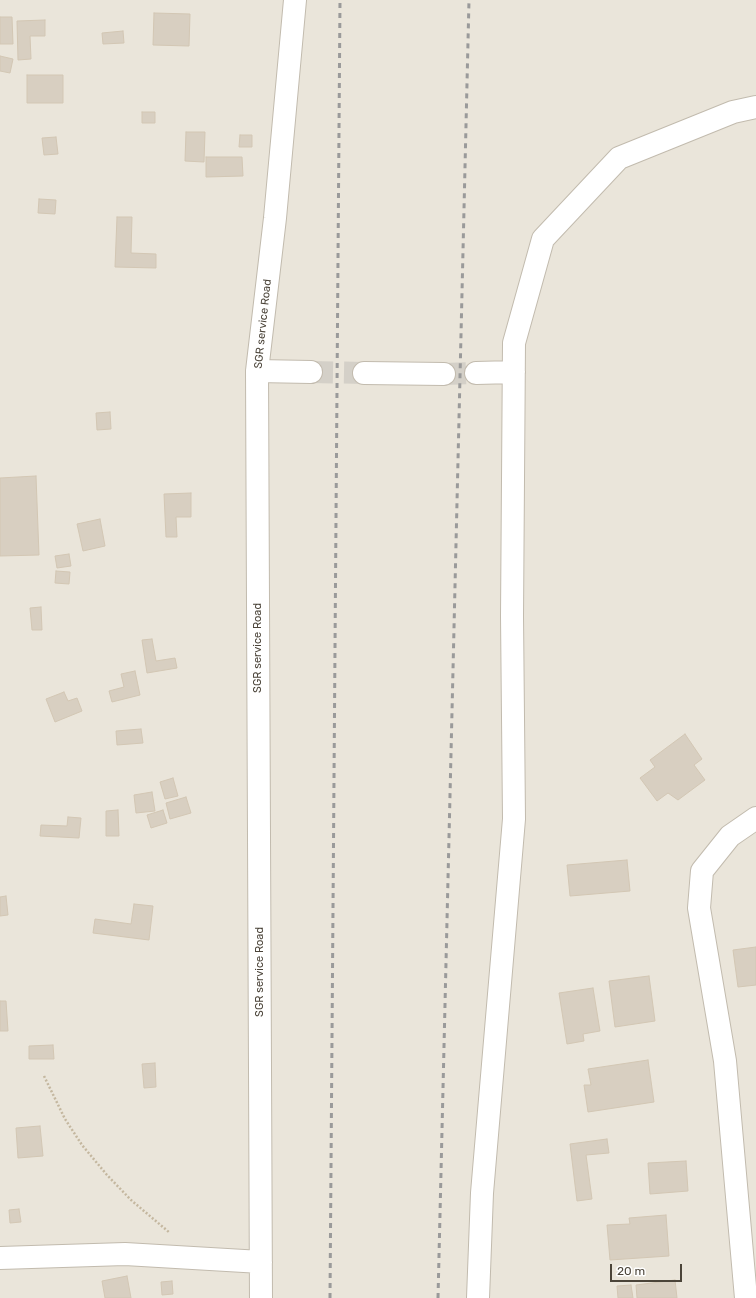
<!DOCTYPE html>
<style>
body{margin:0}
#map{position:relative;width:756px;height:1298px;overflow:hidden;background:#f6f3ec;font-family:Rubik,sans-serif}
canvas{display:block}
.scale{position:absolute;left:610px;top:1264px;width:72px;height:18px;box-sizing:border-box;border:2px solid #4b4439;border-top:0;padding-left:5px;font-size:12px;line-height:14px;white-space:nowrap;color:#4b4439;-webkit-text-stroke:3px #fff;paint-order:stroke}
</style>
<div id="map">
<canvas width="756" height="1298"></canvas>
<div class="scale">20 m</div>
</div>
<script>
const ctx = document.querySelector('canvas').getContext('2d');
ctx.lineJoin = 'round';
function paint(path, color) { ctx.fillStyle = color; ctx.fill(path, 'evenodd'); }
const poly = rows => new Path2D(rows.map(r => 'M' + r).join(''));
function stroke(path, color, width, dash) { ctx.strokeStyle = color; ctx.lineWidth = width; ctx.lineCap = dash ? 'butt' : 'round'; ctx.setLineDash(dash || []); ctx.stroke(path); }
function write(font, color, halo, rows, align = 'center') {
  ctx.font = font + ' Rubik,sans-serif'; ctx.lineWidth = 3; ctx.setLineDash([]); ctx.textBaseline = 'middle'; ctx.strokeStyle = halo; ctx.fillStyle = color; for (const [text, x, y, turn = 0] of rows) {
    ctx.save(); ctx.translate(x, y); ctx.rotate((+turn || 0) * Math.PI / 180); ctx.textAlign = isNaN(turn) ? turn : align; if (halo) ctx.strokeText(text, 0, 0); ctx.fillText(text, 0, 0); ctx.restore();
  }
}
const residential = poly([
 [0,0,756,0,756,1298,0,1298]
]);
const building = poly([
 [154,13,190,14,189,46,153,45,154,13],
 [0,17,12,17,13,44,0,44,0,17],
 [45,20,45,36,30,36,31,59,18,60,17,21,45,20],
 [123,31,124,43,103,44,102,33,123,31],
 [0,56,13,59,10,73,0,71,0,56],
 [27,75,63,75,63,103,27,103,27,75],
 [142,112,155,112,155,123,142,123,142,112],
 [186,132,205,132,204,162,185,161,186,132],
 [240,135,252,135,252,147,239,147,240,135],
 [56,137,58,154,44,155,42,138,56,137],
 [206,157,242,157,243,176,206,177,206,157],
 [39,199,56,200,55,214,38,213,39,199],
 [117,217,132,217,131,253,156,254,156,268,115,267,117,217],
 [110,412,111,429,97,430,96,413,110,412],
 [36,476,39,555,0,556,0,478,36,476],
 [191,493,191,517,176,517,177,537,166,537,164,494,191,493],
 [100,519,105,546,83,551,77,524,100,519],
 [69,554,71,566,57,568,55,556,69,554],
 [56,571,70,572,69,584,55,583,56,571],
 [41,607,42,630,32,630,30,608,41,607],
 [152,639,156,661,175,658,177,668,147,673,142,640,152,639],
 [135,671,140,695,112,702,109,691,124,687,121,674,135,671],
 [64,692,68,701,77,698,82,711,55,722,46,699,64,692],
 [141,729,143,743,117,745,116,731,141,729],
 [685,734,702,759,694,765,705,780,678,800,668,793,657,801,640,778,655,767,650,760,685,734],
 [173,778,178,796,165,799,160,782,173,778],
 [152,792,155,811,136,813,134,795,152,792],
 [186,797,191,813,170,819,166,803,186,797],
 [118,810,119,836,106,836,106,811,118,810],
 [163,810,167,823,151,828,147,815,163,810],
 [68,817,81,818,79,838,40,836,41,825,67,826,68,817],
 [627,860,630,891,570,896,567,865,627,860],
 [6,896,8,915,0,916,0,897,6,896],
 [134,904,153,906,149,940,93,933,95,919,131,924,134,904],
 [756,947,756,985,738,987,733,950,756,947],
 [649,976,655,1021,615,1027,609,981,649,976],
 [593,988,600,1031,583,1034,584,1041,567,1044,559,993,593,988],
 [0,1001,6,1001,8,1031,0,1031,0,1001],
 [53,1045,54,1059,29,1059,29,1046,53,1045],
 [648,1060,654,1102,588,1112,584,1085,591,1085,588,1069,648,1060],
 [155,1063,156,1087,144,1088,142,1064,155,1063],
 [40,1126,43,1156,18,1158,16,1128,40,1126],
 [607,1139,609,1153,586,1155,592,1199,577,1201,570,1144,607,1139],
 [686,1161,688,1191,650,1194,648,1163,686,1161],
 [19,1209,21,1222,10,1223,9,1210,19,1209],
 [666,1215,669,1256,610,1260,607,1225,630,1224,629,1218,666,1215],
 [127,1276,131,1298,105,1298,102,1281,127,1276],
 [675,1280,677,1298,637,1298,636,1285,675,1280],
 [172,1281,173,1294,162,1295,161,1282,172,1281],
 [631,1285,633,1298,618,1298,617,1286,631,1285]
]);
const minorTunnel = poly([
 [311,372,364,373],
 [444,374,476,373]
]);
const path = poly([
 [44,1076,65,1119,82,1145,107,1175,131,1200,170,1233]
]);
const minor = poly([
 [257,371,311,372],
 [364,373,444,374],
 [476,373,514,372],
 [0,1258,125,1254,261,1262],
 [261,1298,257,371,275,218,295,0],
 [478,1298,482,1193,514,819,512,616,514,343,543,239,619,158,733,112,756,107],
 [746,1298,725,1061,699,908,702,871,730,836,756,818]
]);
const rail = poly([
 [330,1298,340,0],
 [438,1298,469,0]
]);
const streetNames = [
 ["SGR service Road",263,324,-84],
 ["SGR service Road",258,648,-90],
 ["SGR service Road",260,972,-90]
];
paint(residential, '#eae5da');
paint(building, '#d8cfc1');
stroke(building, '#d3c7b4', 1);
stroke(minorTunnel, '#d4d0c8', 22, [22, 11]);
stroke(minor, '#c2bbae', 24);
stroke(path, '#c4b79f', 2.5, [2, 2]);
stroke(minor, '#fff', 22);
stroke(rail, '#9a9a9a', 3, [5, 5]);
write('11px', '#4b4439', '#fff', streetNames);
</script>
